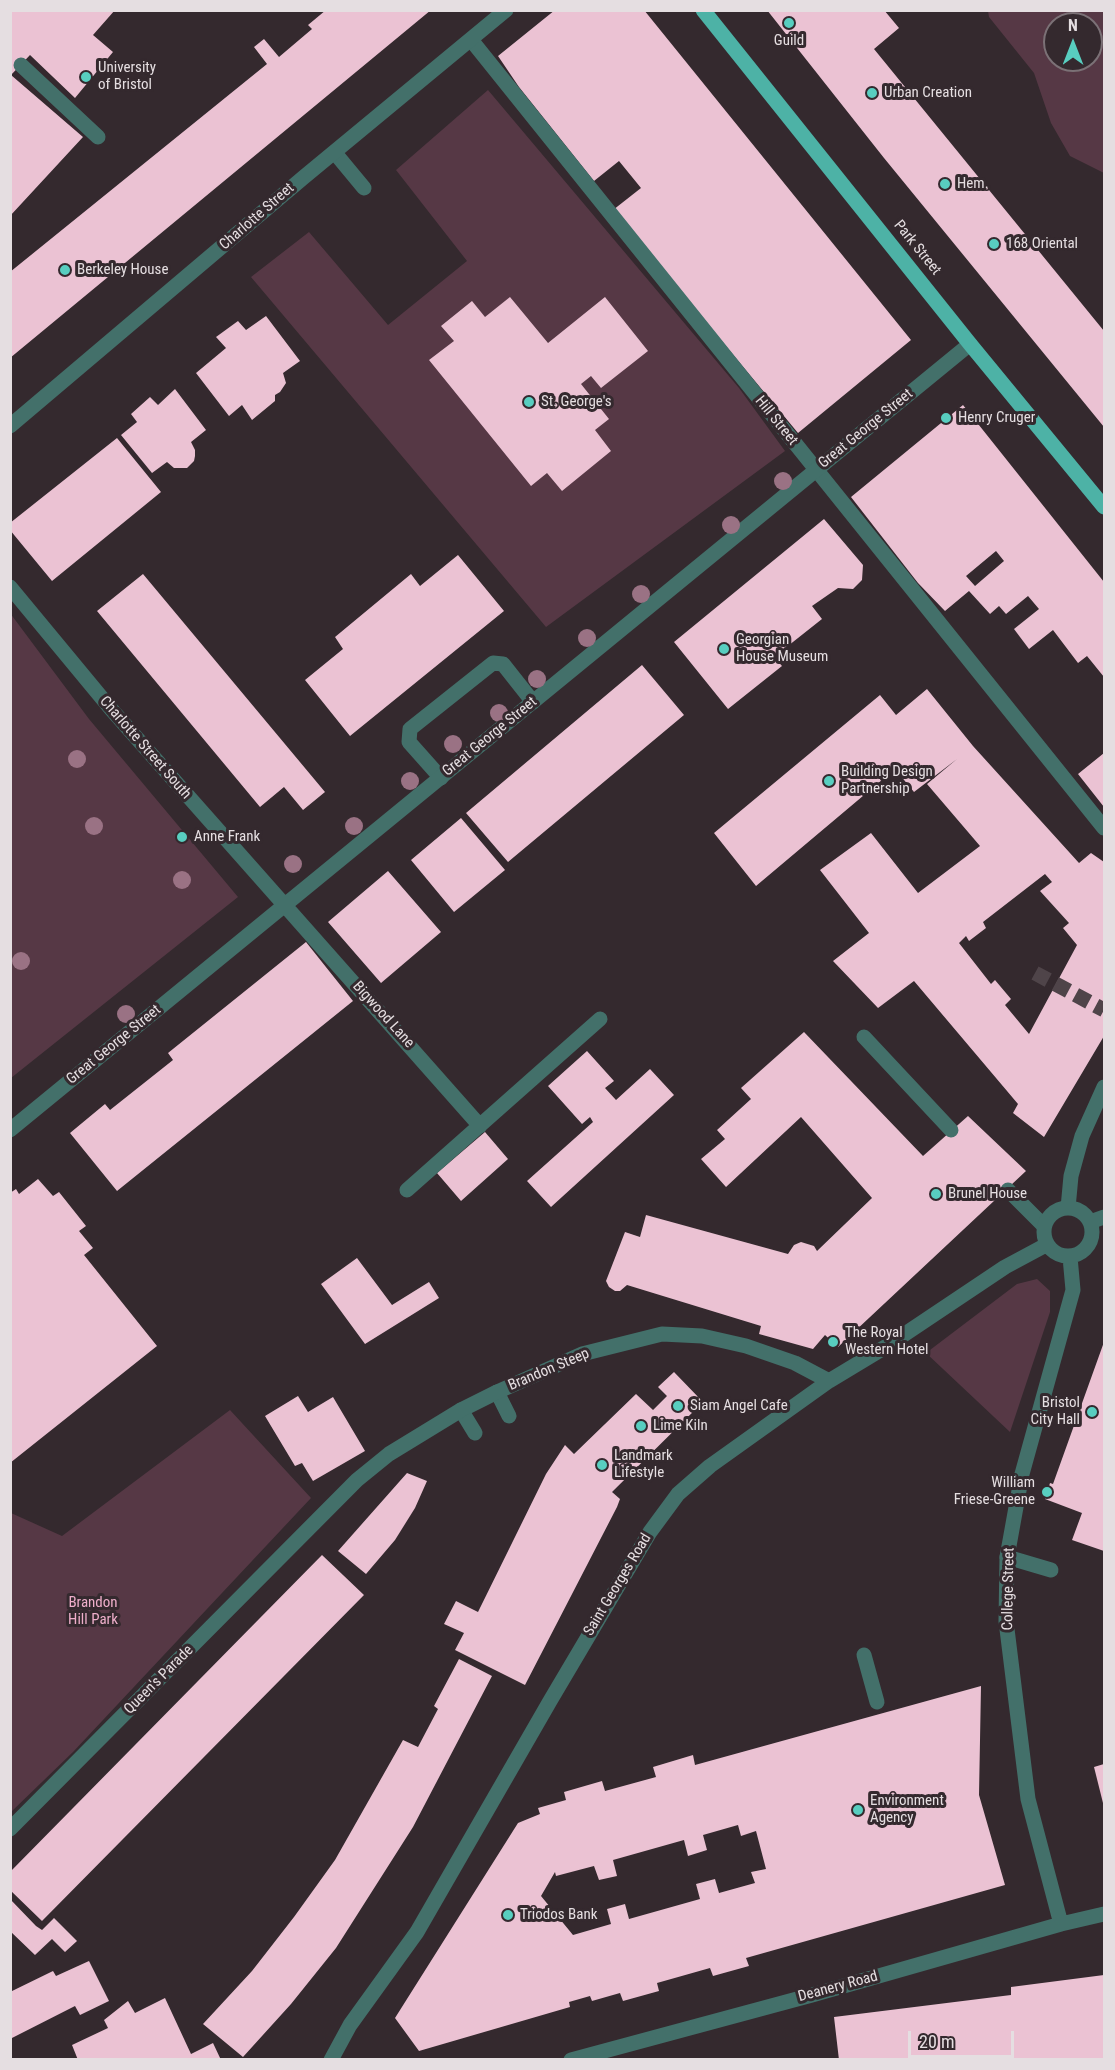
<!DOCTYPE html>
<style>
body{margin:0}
#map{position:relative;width:1115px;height:2070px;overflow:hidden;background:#34292e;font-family:"Roboto Condensed",sans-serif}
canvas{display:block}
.frame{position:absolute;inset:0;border:12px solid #e5dee1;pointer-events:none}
.north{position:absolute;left:1043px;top:12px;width:60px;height:60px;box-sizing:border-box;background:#34292e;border:2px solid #7b7176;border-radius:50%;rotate:0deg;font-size:16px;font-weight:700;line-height:24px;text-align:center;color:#e5dee1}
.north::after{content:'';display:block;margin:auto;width:21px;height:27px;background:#58cec0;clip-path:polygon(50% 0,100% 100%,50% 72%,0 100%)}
.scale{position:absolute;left:908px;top:2031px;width:106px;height:27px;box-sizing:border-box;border:3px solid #e5dee1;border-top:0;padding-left:8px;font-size:18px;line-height:21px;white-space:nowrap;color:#e5dee1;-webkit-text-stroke:4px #34292e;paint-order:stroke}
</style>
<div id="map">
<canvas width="1115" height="2070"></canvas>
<div class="frame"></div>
<div class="north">N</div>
<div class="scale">20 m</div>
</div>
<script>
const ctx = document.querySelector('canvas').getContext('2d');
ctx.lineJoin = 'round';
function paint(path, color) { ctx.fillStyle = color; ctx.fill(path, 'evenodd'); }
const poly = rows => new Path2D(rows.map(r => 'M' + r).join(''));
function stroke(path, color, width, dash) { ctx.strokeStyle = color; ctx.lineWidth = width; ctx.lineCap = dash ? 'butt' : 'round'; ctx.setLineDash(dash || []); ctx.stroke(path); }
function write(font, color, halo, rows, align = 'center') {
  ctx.font = font + ' "Roboto Condensed",sans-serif'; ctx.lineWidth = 6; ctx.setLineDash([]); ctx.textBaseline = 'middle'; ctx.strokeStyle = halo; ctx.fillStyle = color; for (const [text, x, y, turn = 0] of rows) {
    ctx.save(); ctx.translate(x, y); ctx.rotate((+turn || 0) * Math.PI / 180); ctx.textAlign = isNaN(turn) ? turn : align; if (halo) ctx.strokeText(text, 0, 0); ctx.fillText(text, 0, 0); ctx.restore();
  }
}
const green = poly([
 [988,11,1104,11,1104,173,1070,156,1051,123,1034,73,989,17],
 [1055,24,1091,24,1091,60,1055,60],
 [488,90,739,388,785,451,546,627,251,277,309,232,388,325,467,261,396,170],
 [10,613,89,719,238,897,11,1078],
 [1037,1279,1050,1291,1050,1312,1010,1432,926,1353,1017,1284],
 [230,1410,311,1498,73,1752,11,1812,11,1513,62,1536]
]);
const building = poly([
 [10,10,115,10,93,35,113,52,75,98,30,55,11,75,83,137,10,216],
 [326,10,431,10,10,358,10,272,267,64,254,47,264,39,279,57,312,29,308,25],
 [555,10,644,10,911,340,798,433,613,210,641,188,619,161,594,181,519,87,498,56],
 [767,10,884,10,899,28,874,49,1104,331,1104,427,884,158],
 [510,297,548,343,605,297,648,351,601,388,591,376,581,384,609,419,595,430,611,451,562,491,547,473,531,486,429,360,454,341,441,326,472,301,485,317],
 [266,316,300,361,283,373,286,383,280,392,275,395,275,401,252,420,242,405,229,416,196,373,226,348,216,337,238,321,246,330],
 [175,389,206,430,191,442,195,450,195,456,194,461,187,468,174,468,167,462,152,473,121,435,137,422,131,414,150,397,158,405],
 [963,405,1104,582,1104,677,1087,656,1078,663,1053,630,1029,649,1014,629,1039,609,1028,596,1006,614,999,606,990,614,969,591,945,611,918,583,851,497],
 [996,551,1004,561,975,586,966,576],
 [117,438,161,492,52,581,10,530,10,523],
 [824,519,863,565,862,580,853,589,838,588,812,606,822,619,774,657,782,666,728,709,674,642],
 [458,555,504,611,350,736,305,680,343,649,335,637,411,574,420,586],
 [143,574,325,792,303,810,284,787,260,807,97,611],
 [642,665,684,715,508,862,466,813],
 [927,689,973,746,1079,863,1091,853,1104,862,1104,1036,1044,1137,1013,1113,1018,1104,914,981,878,1008,833,961,869,933,820,870,871,833,918,893,980,846,927,784,957,759,914,792,895,769,756,886,714,833,880,695,896,715],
 [1045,874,1052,882,1040,891,1069,923,1063,928,1077,945,1029,1034,1005,1005,1011,999,995,980,991,984,959,943,966,936,969,941,986,928,983,922],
 [1104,753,1104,807,1078,774],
 [461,818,505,870,454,912,411,860],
 [388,871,441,932,381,983,328,922],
 [306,942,353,1001,117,1191,70,1133,105,1104,110,1110,173,1060,168,1053],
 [804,1032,923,1156,968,1116,1026,1171,838,1347,825,1335,813,1349,759,1334,761,1326,627,1285,620,1291,615,1291,609,1287,606,1281,625,1232,640,1237,646,1215,788,1254,794,1245,801,1242,814,1246,817,1251,872,1198,801,1117,726,1187,701,1159,725,1139,717,1130,751,1099,741,1088],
 [587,1051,614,1081,605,1088,616,1100,650,1069,674,1095,551,1207,527,1181,593,1122,590,1117,582,1124,548,1086],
 [485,1132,508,1159,461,1201,437,1173],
 [38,1179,53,1196,59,1192,86,1226,79,1231,93,1248,84,1255,157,1346,10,1463,10,1193,16,1189,19,1194],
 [357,1258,392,1305,429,1282,439,1298,365,1344,321,1284],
 [1104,1342,1104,1551,1072,1540,1082,1513,1045,1499,1050,1483,1053,1484],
 [674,1372,703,1402,612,1492,620,1499,617,1507,525,1685,455,1650,464,1633,444,1624,456,1601,478,1612,546,1474,565,1445,574,1454,636,1394,653,1410,667,1396,658,1387],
 [298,1396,308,1412,333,1397,365,1451,313,1481,302,1463,295,1466,265,1416],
 [407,1473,427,1481,415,1508,395,1540,366,1574,338,1551],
 [322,1555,364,1595,42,1921,10,1890,10,1872],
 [459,1659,492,1676,413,1827,336,1948,291,2004,243,2057,203,2024,252,1971,294,1917,335,1860,403,1740,418,1747,438,1709,434,1706],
 [981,1686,979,1795,1005,1885,746,1958,749,1966,713,1976,710,1968,657,1983,659,1991,623,2001,620,1993,592,2001,590,1996,569,2002,570,2007,419,2051,395,2018,518,1823,540,1814,538,1808,566,1800,564,1792,602,1781,605,1791,656,1777,653,1767,693,1755,695,1765],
 [738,1825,741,1836,756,1831,766,1869,751,1872,755,1883,719,1893,715,1879,696,1884,700,1899,629,1919,625,1904,607,1909,611,1924,573,1935,541,1896,555,1872,556,1876,594,1866,599,1880,617,1876,613,1860,684,1840,688,1856,707,1850,703,1835],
 [1104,1764,1104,1807,1094,1767],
 [10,1899,36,1926,42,1930,54,1918,77,1941,65,1952,52,1939,35,1955,10,1931],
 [89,1961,109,2001,80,2015,75,2006,10,2039,10,1992,53,1971,56,1976],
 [1104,1975,1104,2060,839,2060,834,2017,1011,1995,1011,1987],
 [165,1998,191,2054,213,2043,221,2060,127,2060,126,2058,123,2060,78,2060,72,2045,108,2028,104,2020,128,2001,135,2013]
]);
const streetTunnel = poly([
 [1035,973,1104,1010]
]);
const lane = poly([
 [472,41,1104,828],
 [21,65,98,137],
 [335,153,364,188],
 [441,778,409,742,410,729,493,663,503,664,533,702],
 [864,1037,951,1130],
 [1008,1190,1044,1226],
 [497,1392,509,1416],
 [461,1410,475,1433],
 [1007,1557,1051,1570],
 [864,1655,877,1702]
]);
const street = poly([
 [10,426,304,177,506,10],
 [10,587,111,709,480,1126],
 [10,1130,970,344],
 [407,1190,600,1019],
 '1044 1232a24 24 0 1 1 48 0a24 24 0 1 1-48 0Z',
 [1068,1208,1071,1176,1082,1136,1104,1087],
 [1090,1222,1104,1217],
 [10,1829,357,1480,389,1454,461,1410,497,1392,582,1354,662,1334,702,1336,746,1346,795,1363,829,1381],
 [1061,1924,1028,1799,1006,1621,1007,1557,1022,1474,1073,1290,1070,1257],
 [331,2060,350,2025,417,1932,550,1701,650,1532,678,1494,710,1466,829,1381,887,1346,1005,1267,1046,1245],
 [571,2060,812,1995,1061,1924,1104,1914]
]);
const primary = poly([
 [703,10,970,344,1104,507]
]);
const trees = [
 [783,481],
 [731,525],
 [641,594],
 [587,638],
 [537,679],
 [499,713],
 [453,744],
 [77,759],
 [410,781],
 [94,826],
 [354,826],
 [293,864],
 [182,880],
 [21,961],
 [126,1014]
];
const markers = [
 [789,23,6,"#58cec0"],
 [86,77,6,"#58cec0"],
 [872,93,6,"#58cec0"],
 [945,184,6,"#58cec0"],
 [994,244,6,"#58cec0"],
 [65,270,6,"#58cec0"],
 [529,402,6,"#58cec0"],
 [946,418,6,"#58cec0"],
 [724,649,6,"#58cec0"],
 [829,781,6,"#58cec0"],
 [182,837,6,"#58cec0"],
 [936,1194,6,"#58cec0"],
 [833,1342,6,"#58cec0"],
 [678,1406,6,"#58cec0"],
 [1092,1412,6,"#58cec0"],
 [641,1426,6,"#58cec0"],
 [602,1465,6,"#58cec0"],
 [1047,1492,6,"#58cec0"],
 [858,1810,6,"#58cec0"],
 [508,1915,6,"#58cec0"]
];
const poiNames = [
 ["Guild",789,41,"center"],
 ["University",98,68],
 ["of Bristol",98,85],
 ["Urban Creation",884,93],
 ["Hem.",957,184],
 ["168 Oriental",1006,244],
 ["Berkeley House",77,270],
 ["St. George's",541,402],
 ["Henry Cruger",958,418],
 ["Georgian",736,640],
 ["House Museum",736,657],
 ["Building Design",841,772],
 ["Partnership",841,789],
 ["Anne Frank",194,837],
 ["Brunel House",948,1194],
 ["The Royal",845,1333],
 ["Western Hotel",845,1350],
 ["Bristol",1080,1403,"right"],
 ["City Hall",1080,1420,"right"],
 ["Siam Angel Cafe",690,1406],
 ["Lime Kiln",653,1426],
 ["Landmark",614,1456],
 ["Lifestyle",614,1473],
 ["William",1035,1483,"right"],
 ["Friese-Greene",1035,1500,"right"],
 ["Environment",870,1801],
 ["Agency",870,1818],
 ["Triodos Bank",520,1915]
];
const streetNames = [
 ["Charlotte Street",257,217,-41],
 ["Park Street",917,248,51],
 ["Hill Street",776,421,51],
 ["Great George Street",866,429,-39],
 ["Great George Street",490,737,-39],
 ["Charlotte Street South",145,748,49],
 ["Bigwood Lane",383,1015,48],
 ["Great George Street",114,1045,-39],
 ["Brandon Steep",549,1370,-23],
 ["Saint Georges Road",618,1585,-59],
 ["College Street",1009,1589,-89],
 ["Queen's Parade",159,1680,-45],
 ["Deanery Road",838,1987,-15]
];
const parkNames = [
 ["Brandon",93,1603],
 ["Hill Park",93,1620]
];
paint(green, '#563845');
paint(building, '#ebc2d3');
stroke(streetTunnel, '#4f4449', 15, [15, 8]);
stroke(lane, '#43706a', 15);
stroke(street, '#43706a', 15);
stroke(primary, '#4db2a6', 15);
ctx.fillStyle = '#9a7284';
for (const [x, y] of trees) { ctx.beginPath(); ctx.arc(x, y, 9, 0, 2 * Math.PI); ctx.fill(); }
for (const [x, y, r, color] of markers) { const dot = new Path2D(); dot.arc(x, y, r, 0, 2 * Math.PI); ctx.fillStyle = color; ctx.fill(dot); stroke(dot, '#34292e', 2); }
write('15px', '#e5dee1', '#34292e', poiNames, 'left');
write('15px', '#e5dee1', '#34292e', streetNames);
write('15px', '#eeaeca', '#34292e', parkNames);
</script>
